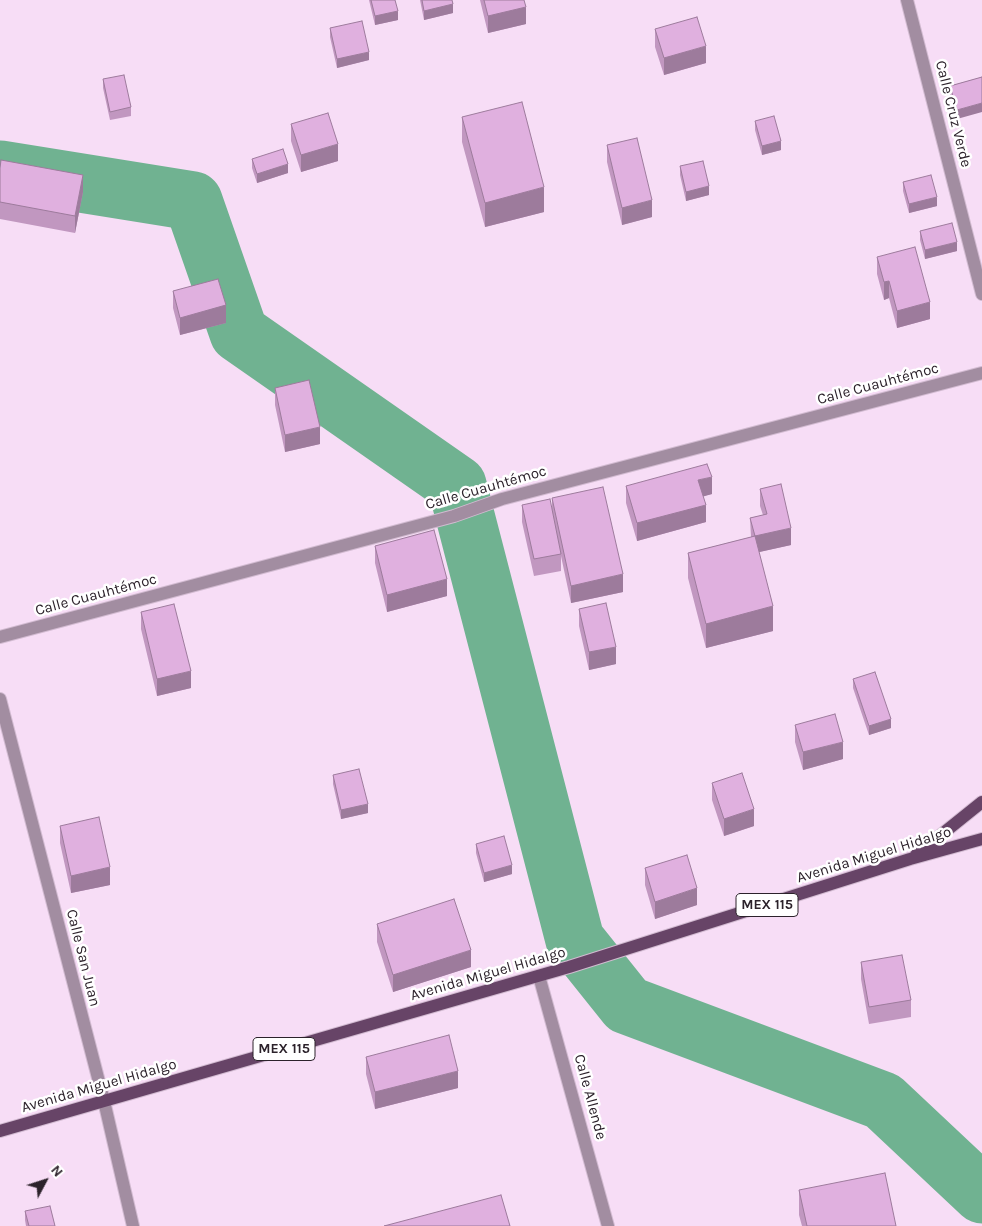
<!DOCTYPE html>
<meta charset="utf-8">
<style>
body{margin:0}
#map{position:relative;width:982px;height:1226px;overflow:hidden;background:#f7ddf6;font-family:Karla,sans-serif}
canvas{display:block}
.north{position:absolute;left:20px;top:1156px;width:50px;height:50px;-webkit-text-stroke:4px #fff;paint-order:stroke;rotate:50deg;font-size:14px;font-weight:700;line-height:20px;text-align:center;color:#2c222b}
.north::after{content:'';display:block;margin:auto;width:18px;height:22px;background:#2c222b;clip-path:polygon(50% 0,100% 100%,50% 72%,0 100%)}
</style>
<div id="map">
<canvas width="982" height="1226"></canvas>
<div class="north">N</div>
</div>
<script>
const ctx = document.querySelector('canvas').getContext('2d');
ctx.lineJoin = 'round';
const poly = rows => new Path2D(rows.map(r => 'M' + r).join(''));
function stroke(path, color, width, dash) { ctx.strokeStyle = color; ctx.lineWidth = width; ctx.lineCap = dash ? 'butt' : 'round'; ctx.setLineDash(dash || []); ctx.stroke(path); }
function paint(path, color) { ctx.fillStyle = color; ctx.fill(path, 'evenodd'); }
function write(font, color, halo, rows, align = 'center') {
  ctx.font = font + ' Karla,sans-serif'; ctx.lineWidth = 5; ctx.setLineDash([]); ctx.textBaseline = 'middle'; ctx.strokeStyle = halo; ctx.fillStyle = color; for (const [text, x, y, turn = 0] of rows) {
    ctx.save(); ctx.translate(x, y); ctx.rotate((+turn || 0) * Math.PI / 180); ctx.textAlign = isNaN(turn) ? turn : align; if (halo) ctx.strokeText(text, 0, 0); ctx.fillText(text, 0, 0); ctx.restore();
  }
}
const river = poly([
 [0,170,193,201,239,333,457,485,575,940,627,1005,883,1101,982,1194]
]);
const minor = poly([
 [907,0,982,294],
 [0,637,454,516,502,499,982,373],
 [0,699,104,1101,133,1226],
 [539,976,608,1226]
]);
const major = poly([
 [916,855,982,802],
 [0,1131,569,967,910,859,982,839]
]);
const wall = poly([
 [369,0,395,0,398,20,375,25],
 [420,0,452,0,453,13,424,20],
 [480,0,524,0,526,24,488,33],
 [330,28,369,60,337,68,330,37],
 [655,29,706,63,664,75,655,47],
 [982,77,957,119,950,95,950,86],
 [103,79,131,107,131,116,110,120,103,88],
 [462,117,544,212,485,227,462,142],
 [755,121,781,150,762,155,755,130],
 [291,124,338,161,301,172,291,141],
 [607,145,652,217,622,225,607,162],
 [252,159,288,173,257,183,252,168],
 [680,166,709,195,686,201,680,175],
 [0,168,83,192,75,233,0,219],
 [903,182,937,206,909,213,903,191],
 [920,231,957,251,925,259,920,240],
 [877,257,930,319,897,328,889,298,884,300,877,274],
 [173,291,226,323,180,335,173,308],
 [275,388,320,444,285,452,275,405],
 [626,486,712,494,703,496,706,522,637,541,626,503],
 [760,489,791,545,759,552,773,631,706,648,688,578,688,553,751,537,750,518,763,515,760,506],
 [552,498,623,592,571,603,561,556,561,571,534,576,522,522,522,505,552,511],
 [375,546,447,596,387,612,375,563],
 [579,609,616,664,589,670,579,626],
 [141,612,191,688,157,696,141,629],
 [853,679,891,728,869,735,853,688],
 [795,725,843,759,803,770,795,742],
 [333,775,368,813,341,819,333,784],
 [712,783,754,826,724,836,712,800],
 [60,826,110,885,71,893,60,843],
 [476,844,512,874,484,882,476,853],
 [645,868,697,905,655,919,645,885],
 [377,924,471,967,393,992,377,942],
 [861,962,911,1000,911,1017,869,1024,861,979],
 [366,1057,458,1088,375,1109,366,1074],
 [799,1190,896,1226,802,1226,799,1215],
 [25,1211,55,1226,26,1226,25,1220]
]);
const shadedWall = poly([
 [453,4,453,13,424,20,424,11],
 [526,7,526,24,488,33,488,16],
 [398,11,398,20,375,25,375,16],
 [706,46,706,63,664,75,664,58],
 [369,52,369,60,337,68,337,59],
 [982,103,982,112,957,119,957,110],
 [781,141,781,150,762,155,762,146],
 [338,144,338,161,301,172,301,155],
 [288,164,288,173,257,183,257,174],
 [83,175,83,192,75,233,75,216],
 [709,186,709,195,686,201,686,192],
 [544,187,544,212,485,227,485,203],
 [937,197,937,206,909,213,909,204],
 [652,200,652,217,622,225,622,208],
 [957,242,957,251,925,259,925,250],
 [889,281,889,298,884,300,884,282],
 [930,302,930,319,897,328,897,311],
 [226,305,226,323,180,335,180,318],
 [320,427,320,444,285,452,285,435],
 [712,477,712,494,698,498,698,480],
 [706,505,706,522,637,541,637,523],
 [791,528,791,545,755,553,755,536],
 [623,574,623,592,571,603,571,586],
 [447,579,447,596,387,612,387,595],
 [773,606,773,631,706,648,706,624],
 [616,647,616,664,589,670,589,652],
 [191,671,191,688,157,696,157,679],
 [891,719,891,728,869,735,869,726],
 [843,742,843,759,803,770,803,752],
 [368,804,368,813,341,819,341,810],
 [754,809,754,826,724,836,724,819],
 [512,865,512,874,484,882,484,873],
 [110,867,110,885,71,893,71,876],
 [697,888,697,905,655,919,655,902],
 [471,950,471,967,393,992,393,975],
 [458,1071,458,1088,375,1109,375,1092]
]);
const building = poly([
 [371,0,395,0,398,11,375,16,371,0],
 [422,0,452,0,453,4,424,11,422,0],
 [484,0,524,0,526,7,488,16,484,0],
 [697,17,706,46,664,58,655,29,697,17],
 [362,21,369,52,337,59,330,28,362,21],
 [124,75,131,107,110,112,103,79,124,75],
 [982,77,982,103,957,110,950,86,982,77],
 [522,102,544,187,485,203,462,117,522,102],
 [328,113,338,144,301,155,291,124,328,113],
 [774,116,781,141,762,146,755,121,774,116],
 [637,138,652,200,622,208,607,145,637,138],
 [283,149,288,164,257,174,252,159,283,149],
 [1,160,83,175,75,216,0,202,0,168,1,160],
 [703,161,709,186,686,192,680,166,703,161],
 [931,175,937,197,909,204,903,182,931,175],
 [952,223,957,242,925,250,920,231,952,223],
 [915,247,930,302,897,311,889,281,884,282,877,257,915,247],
 [218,279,226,305,180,318,173,291,218,279],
 [309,380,320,427,285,435,275,388,309,380],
 [707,464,712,477,698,480,706,505,637,523,626,486,707,464],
 [781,484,791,528,755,536,750,518,767,514,760,489,781,484],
 [603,487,623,574,571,586,552,498,603,487],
 [550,499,561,554,534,559,522,505,550,499],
 [434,530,447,579,387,595,375,546,434,530],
 [755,536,773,606,706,624,688,553,755,536],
 [606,603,616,647,589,652,579,609,606,603],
 [174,604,191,671,157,679,141,612,174,604],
 [875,672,891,719,869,726,853,679,875,672],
 [835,714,843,742,803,752,795,725,835,714],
 [359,769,368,804,341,810,333,775,359,769],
 [742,773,754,809,724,819,712,783,742,773],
 [99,817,110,867,71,876,60,826,99,817],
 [504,836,512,865,484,873,476,844,504,836],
 [687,855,697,888,655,902,645,868,687,855],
 [454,899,471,950,393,975,377,924,454,899],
 [902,955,911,1000,869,1007,861,962,902,955],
 [449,1035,458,1071,375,1092,366,1057,449,1035],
 [885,1173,896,1226,807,1226,799,1190,885,1173],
 [501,1195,510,1226,384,1226,501,1195],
 [50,1206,55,1226,29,1226,25,1211,50,1206]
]);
const shields = [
 [767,905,62],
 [284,1049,62]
];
const shieldNames = [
 ["MEX 115",767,905],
 ["MEX 115",284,1049]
];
const streetNames = [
 ["Calle Cruz Verde",953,114,76],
 ["Calle Cuauhtémoc",878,384,-15],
 ["Calle Cuauhtémoc",486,488,-16],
 ["Calle Cuauhtémoc",96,595,-15],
 ["Avenida Miguel Hidalgo",874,855,-17],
 ["Calle San Juan",83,958,76],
 ["Avenida Miguel Hidalgo",488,974,-16],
 ["Avenida Miguel Hidalgo",99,1086,-16],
 ["Calle Allende",590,1097,75]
];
stroke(river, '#70b291', 59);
stroke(minor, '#d2bbd1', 14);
stroke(major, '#d2bbd1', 14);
stroke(minor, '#a28da1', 12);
stroke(major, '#674467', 12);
paint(wall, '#c197c0');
paint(shadedWall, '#9d7b9c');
paint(building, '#e0b0df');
stroke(building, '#9d7b9c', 1);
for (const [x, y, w] of shields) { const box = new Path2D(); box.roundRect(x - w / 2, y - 11.5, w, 23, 4); ctx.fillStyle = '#fff'; ctx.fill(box); stroke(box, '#2c222b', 1); }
write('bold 14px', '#2c222b', null, shieldNames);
write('15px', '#2c222b', '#fff', streetNames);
</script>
